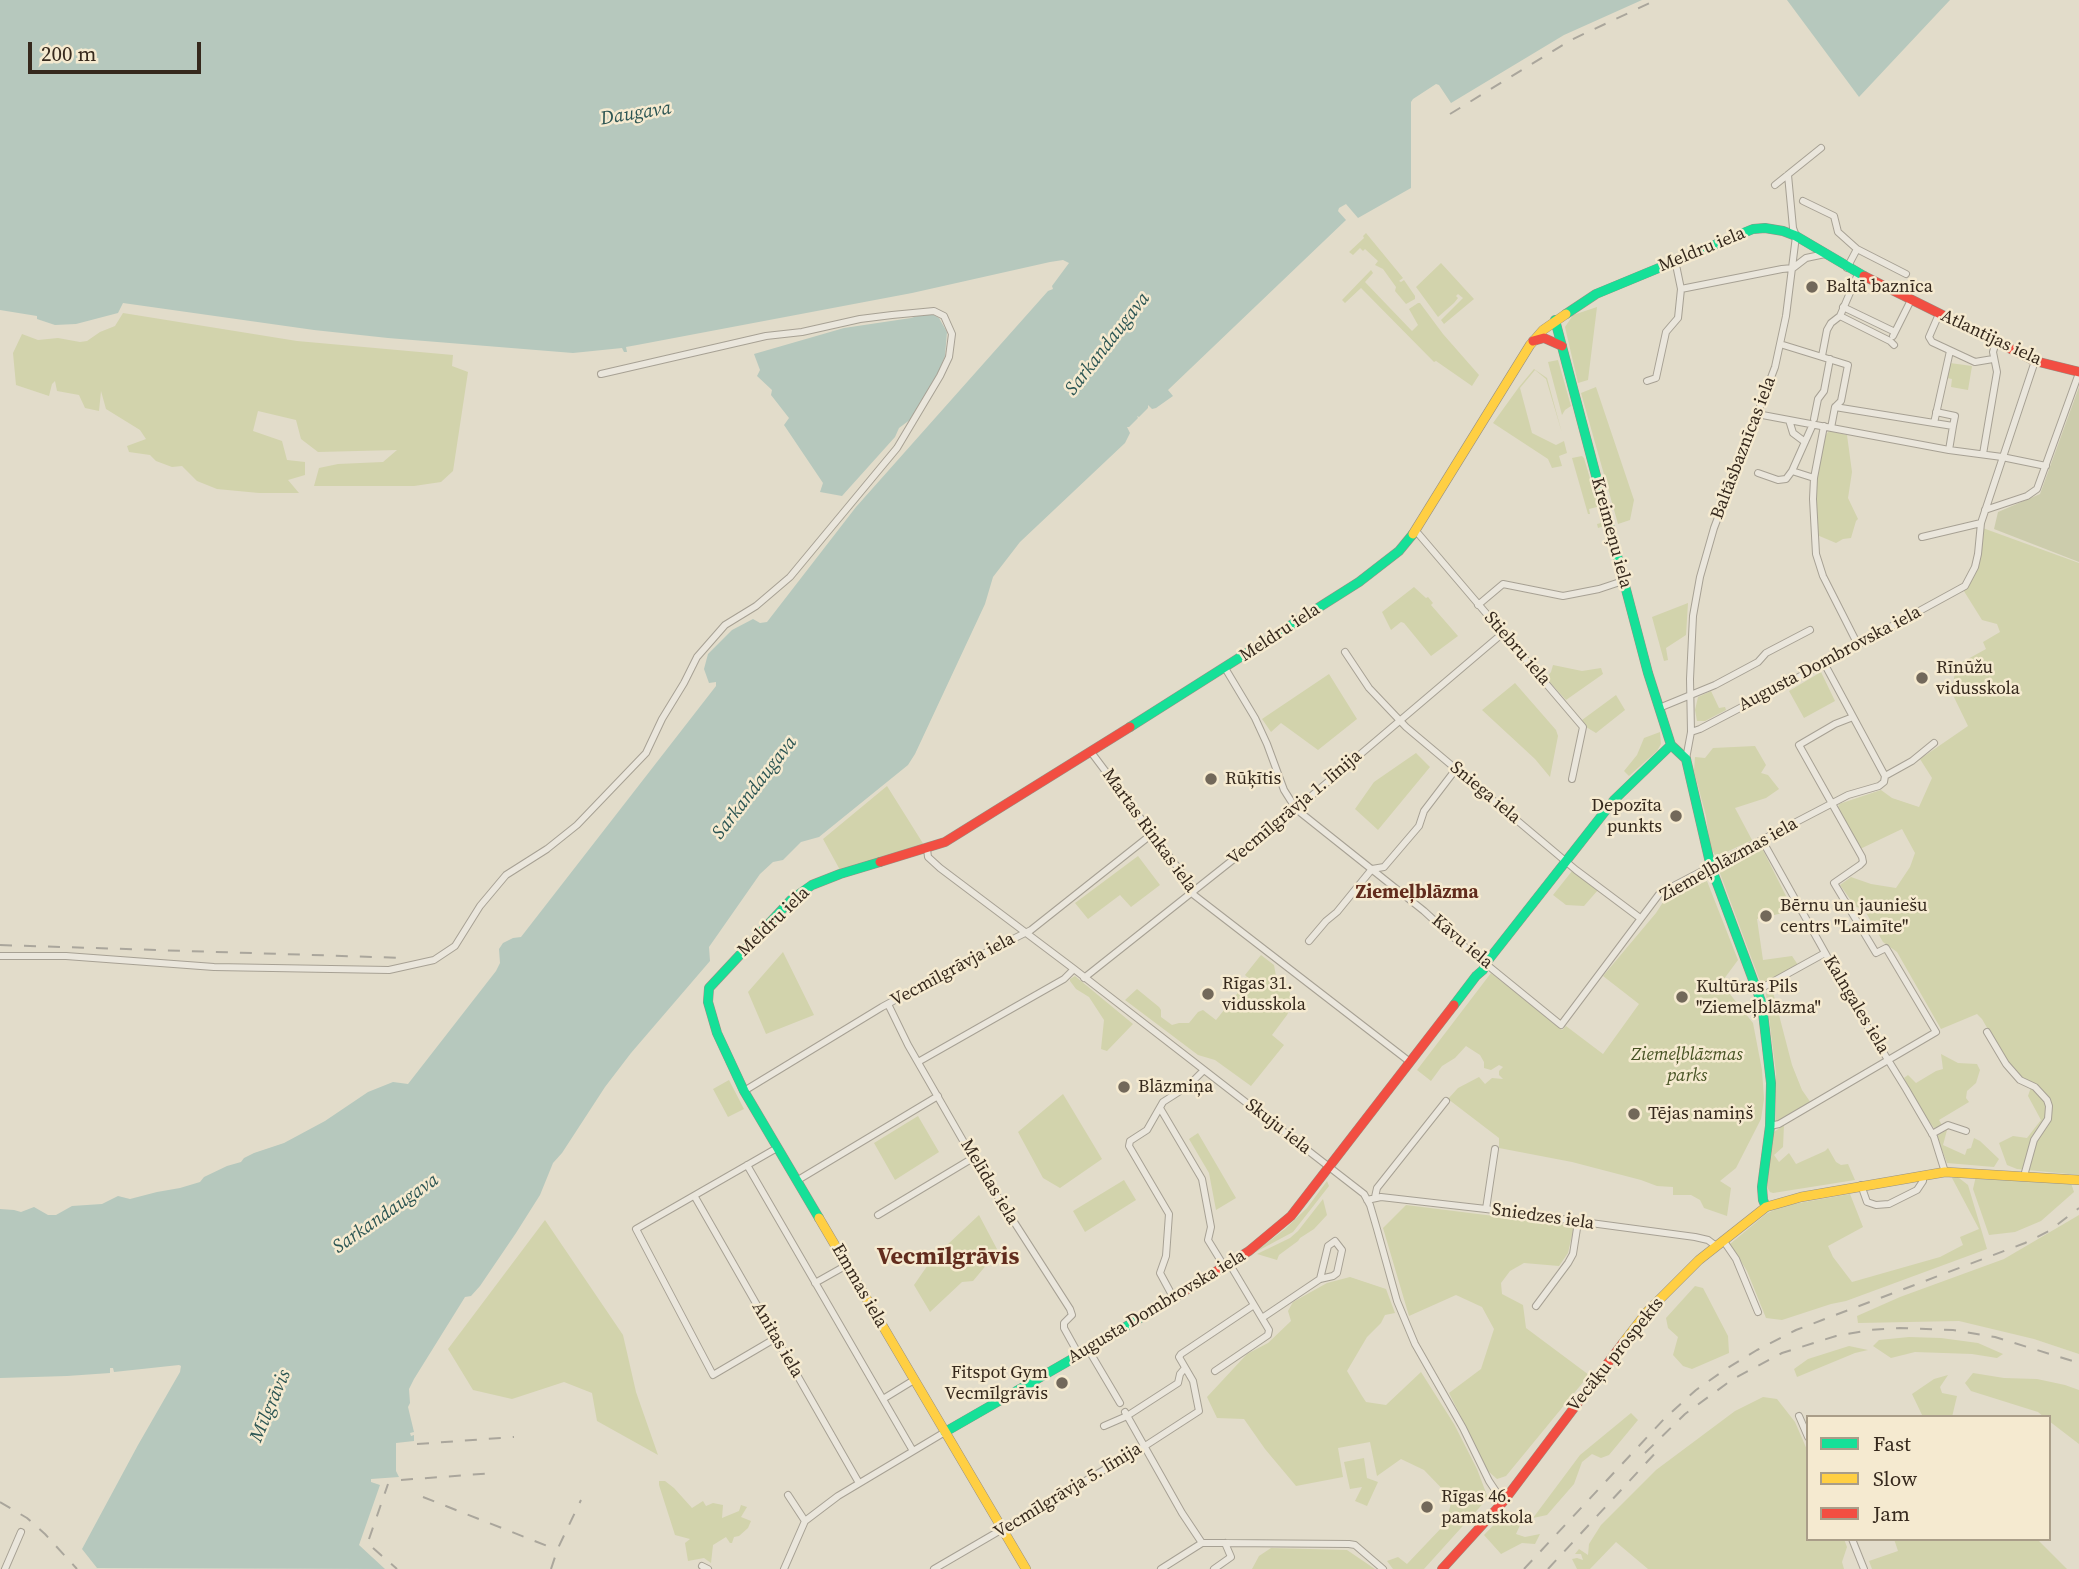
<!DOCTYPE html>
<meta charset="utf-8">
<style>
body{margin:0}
#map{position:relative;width:2079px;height:1569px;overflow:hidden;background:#e2dcca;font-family:"Source Serif 4",serif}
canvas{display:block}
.legend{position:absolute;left:1806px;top:1415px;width:245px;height:126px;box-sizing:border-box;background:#f5ead0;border:2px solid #a99d88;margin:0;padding:9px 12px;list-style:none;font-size:21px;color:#36291d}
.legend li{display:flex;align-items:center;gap:14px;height:35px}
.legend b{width:35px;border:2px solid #a99d88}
.scale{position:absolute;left:28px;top:42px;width:173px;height:32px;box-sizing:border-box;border:4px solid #36291d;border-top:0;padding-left:9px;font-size:21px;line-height:24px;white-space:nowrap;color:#36291d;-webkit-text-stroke:5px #f5ead0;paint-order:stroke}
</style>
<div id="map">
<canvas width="2079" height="1569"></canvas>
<ul class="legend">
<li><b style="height:9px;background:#16e098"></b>Fast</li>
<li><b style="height:9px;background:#ffcf43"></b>Slow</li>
<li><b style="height:9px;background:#f24e42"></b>Jam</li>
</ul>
<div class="scale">200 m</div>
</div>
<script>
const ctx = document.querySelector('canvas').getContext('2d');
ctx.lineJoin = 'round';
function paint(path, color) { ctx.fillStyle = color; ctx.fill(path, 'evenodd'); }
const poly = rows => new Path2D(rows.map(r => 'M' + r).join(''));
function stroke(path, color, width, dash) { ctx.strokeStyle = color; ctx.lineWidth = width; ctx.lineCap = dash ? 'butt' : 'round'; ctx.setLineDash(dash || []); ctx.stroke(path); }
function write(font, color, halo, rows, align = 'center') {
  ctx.font = font + ' "Source Serif 4",serif'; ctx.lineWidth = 5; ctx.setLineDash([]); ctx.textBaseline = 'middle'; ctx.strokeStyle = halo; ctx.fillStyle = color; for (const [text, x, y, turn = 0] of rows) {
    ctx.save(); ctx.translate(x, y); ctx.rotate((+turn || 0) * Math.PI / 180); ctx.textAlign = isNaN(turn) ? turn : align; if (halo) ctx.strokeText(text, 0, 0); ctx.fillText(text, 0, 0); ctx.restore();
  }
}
const green = poly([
 [1366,233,1403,278,1399,281,1401,282,1404,280,1415,296,1415,299,1406,304,1395,291,1396,287,1383,269,1375,265,1378,261,1365,249,1363,251,1360,248,1353,255,1349,252,1364,238,1363,236],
 [1441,263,1474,299,1444,324,1441,320,1463,298,1458,294,1456,296,1458,298,1454,303,1438,317,1416,287],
 [1371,270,1373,273,1365,282,1412,331,1418,325,1409,309,1418,303,1420,303,1443,334,1479,375,1472,386,1436,361,1434,362,1361,288,1345,303,1342,300],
 [1597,307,1588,380,1578,383,1565,327,1573,315],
 [123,313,297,341,453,355,452,366,468,372,453,471,441,482,414,486,314,486,319,468,338,464,383,462,397,450,318,452,301,439,296,420,258,411,253,431,282,441,287,460,305,462,305,475,288,480,299,493,259,493,217,489,197,481,182,466,172,467,156,461,150,455,129,452,127,446,146,439,140,430,106,409,101,391,99,411,85,408,79,395,57,391,55,381,52,384,49,396,16,385,13,353,22,334,38,340,58,338,80,342,87,341,100,332,115,326],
 [1558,360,1571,406,1565,410,1562,415,1548,362],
 [1950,363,1972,366,1968,390,1951,387,1952,379,1947,378],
 [1534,369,1547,378,1562,433,1546,379,1535,370,1520,388,1532,433,1556,445,1564,441,1567,453,1559,456,1562,466,1552,468,1548,459,1493,423,1519,387],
 [1596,387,1634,500,1630,520,1618,524,1581,393],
 [1829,431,1847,435,1852,472,1848,498,1858,519,1856,521,1851,538,1843,539,1836,543,1817,535,1815,486,1824,437],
 [1582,456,1584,458,1604,526,1598,528,1597,524,1601,523,1597,507,1589,509,1590,514,1588,514,1572,458],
 [1980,527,2079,563,2079,1175,2017,1169,2007,1165,1999,1143,2013,1136,2027,1138,2041,1120,2028,1096,2032,1084,2018,1075,2008,1064,1982,1019,1977,1014,1941,1029,1897,952,1883,942,1865,911,1855,906,1840,885,1851,877,1871,884,1896,888,1910,867,1915,853,1902,829,1860,849,1838,808,1839,804,1881,790,1892,798,1919,807,1932,778,1920,759,1968,726,1951,691,1957,665,1986,649,1983,642,2000,632,1997,624,1982,620,1962,588,1975,567],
 [1414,587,1426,598,1428,597,1433,603,1431,605,1458,636,1431,656,1404,623,1401,622,1391,630,1382,612],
 [1688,603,1686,635,1666,648,1668,660,1664,661,1652,617],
 [1553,665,1582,671,1601,668,1603,674,1566,700,1546,678,1551,672],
 [1821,672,1835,701,1804,718,1789,691],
 [1329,674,1357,719,1318,750,1281,723,1271,732,1262,719],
 [1515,683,1556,730,1558,736,1550,777,1535,759,1482,710],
 [1711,691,1719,708,1725,707,1726,710,1705,721,1697,721,1695,710,1698,697],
 [1616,695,1625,710,1596,733,1586,727,1582,720],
 [1660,732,1661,744,1657,751,1629,776,1624,771,1637,755,1644,738],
 [1755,746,1766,765,1761,773,1768,775,1779,789,1766,798,1735,808,1752,840,1716,857,1710,846,1706,816,1694,771,1695,757,1705,758,1713,748],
 [1416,753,1430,767,1378,830,1355,809,1374,782],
 [887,786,924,845,840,870,823,839],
 [1761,846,1789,902,1787,912,1757,919,1763,960,1792,956,1798,965,1761,984,1718,868],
 [1138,856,1160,885,1131,907,1120,895,1088,919,1075,903],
 [1572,871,1598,890,1584,906,1566,905,1553,895],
 [1707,881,1738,960,1721,983,1753,1023,1762,1070,1764,1099,1761,1119,1736,1168,1720,1181,1731,1188,1727,1216,1704,1208,1700,1200,1691,1195,1673,1195,1673,1187,1657,1186,1641,1180,1572,1162,1499,1148,1499,1138,1448,1099,1458,1088,1479,1077,1485,1084,1492,1078,1503,1079,1499,1075,1499,1071,1503,1067,1499,1065,1491,1070,1484,1068,1484,1062,1480,1055,1466,1046,1455,1058,1442,1066,1431,1081,1417,1070,1491,973,1562,1030,1566,1026,1603,1054,1639,1004,1603,976,1656,913,1667,896],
 [783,952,814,1015,766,1034,748,992],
 [1261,955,1274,965,1276,976,1284,981,1288,986,1290,993,1291,1007,1287,1015,1272,1035,1284,1045,1251,1086,1215,1060,1198,1055,1125,1000,1137,989,1159,1007,1161,1010,1161,1017,1172,1025,1179,1023,1189,1023,1198,1012,1203,1010,1216,1020,1249,979,1245,975],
 [1075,976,1133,1024,1107,1051,1101,1049,1104,1020,1089,997,1076,989,1070,981,1070,979],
 [1772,988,1792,1065,1802,1090,1811,1103,1776,1122,1776,1073,1766,994],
 [1941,1054,1958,1063,1977,1064,1980,1070,1976,1083,1967,1091,1966,1098,1969,1102,1939,1120,1943,1127,1934,1128,1918,1106,1904,1078,1908,1075,1916,1083,1936,1071,1943,1069],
 [729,1080,744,1109,728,1117,713,1089],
 [1063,1094,1102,1159,1060,1188,1043,1178,1018,1132],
 [918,1116,939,1152,895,1180,874,1143],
 [1784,1125,1783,1147,1774,1155,1779,1162,1789,1153,1796,1164,1825,1151,1828,1148,1836,1162,1841,1165,1848,1164,1855,1180,1773,1193,1770,1192,1767,1187,1772,1138,1774,1132],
 [1947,1130,1943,1145,1965,1155,1967,1149,1971,1148,1974,1138,1980,1141,1999,1159,1994,1167,1947,1163,1937,1136],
 [1198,1133,1236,1198,1216,1210,1209,1173,1189,1139],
 [1954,1174,1968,1185,1987,1249,1846,1301,1831,1304,1782,1320,1766,1318,1747,1271,1730,1244,1766,1214,1782,1206,1850,1194,1863,1227,1828,1246,1833,1257,1852,1282,1940,1257,1963,1245,1960,1237,1979,1229,1952,1178],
 [1976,1176,2071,1183,2074,1192,2041,1221,2015,1232,1989,1235,1973,1189],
 [1124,1180,1136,1200,1085,1232,1073,1211],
 [1327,1181,1329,1186,1293,1232,1252,1254,1285,1229,1307,1208],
 [1323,1199,1327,1215,1314,1229,1300,1238,1298,1241,1279,1255,1277,1260,1257,1254,1290,1238,1298,1231],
 [1406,1205,1574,1226,1568,1253,1559,1266,1524,1263,1510,1271,1501,1283,1502,1294,1523,1305,1526,1328,1589,1375,1506,1476,1497,1479,1488,1471,1449,1393,1481,1369,1494,1329,1482,1307,1456,1295,1409,1316,1383,1228],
 [979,1215,998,1251,973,1281,962,1282,930,1312,914,1285,932,1259],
 [2079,1215,2079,1354,2034,1339,1959,1321,1858,1323,1857,1316,1900,1297,2004,1259],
 [545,1220,623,1335,636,1392,658,1455,597,1421,592,1393,564,1382,512,1399,473,1390,448,1349],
 [1350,1277,1386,1289,1395,1313,1385,1315,1381,1323,1367,1337,1347,1371,1362,1396,1366,1402,1386,1405,1421,1372,1454,1424,1477,1469,1488,1498,1424,1569,1393,1569,1387,1561,1398,1557,1407,1564,1446,1523,1452,1499,1424,1470,1401,1459,1377,1476,1370,1442,1338,1448,1343,1477,1296,1486,1265,1449,1244,1419,1217,1418,1207,1397,1247,1354,1268,1343,1291,1321,1288,1311,1293,1302,1327,1283],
 [1695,1286,1703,1288,1728,1336,1729,1353,1692,1369,1683,1366,1673,1355,1678,1337,1668,1328,1666,1318],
 [1909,1337,1941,1338,1978,1343,2003,1354,1997,1358,1972,1354,1915,1352,1891,1358,1873,1346,1879,1340],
 [1849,1346,1868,1350,1855,1353,1797,1377,1794,1369,1808,1359],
 [1973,1373,2004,1378,2037,1379,2065,1385,2079,1390,2079,1444,2049,1421,2049,1417,2044,1417,2038,1412,1971,1391,1965,1383],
 [1948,1375,1940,1387,1942,1393,1957,1396,1952,1417,1923,1417,1912,1394,1934,1379],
 [1763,1397,1777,1399,1795,1422,1808,1452,1808,1539,1844,1539,1847,1547,1842,1562,1844,1569,1648,1569,1616,1542,1590,1569,1577,1569,1572,1559,1577,1558,1583,1560,1581,1554,1575,1554,1579,1549,1588,1555,1589,1544,1601,1525,1656,1470,1735,1411],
 [1631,1413,1638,1420,1609,1455,1601,1458,1592,1454,1582,1462,1574,1484,1547,1515,1533,1518,1580,1455],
 [1364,1458,1367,1478,1378,1482,1367,1506,1355,1501,1362,1487,1350,1489,1344,1462],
 [659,1481,665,1481,674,1488,692,1508,703,1501,706,1506,713,1503,723,1505,722,1518,739,1511,741,1505,747,1507,741,1517,751,1521,748,1528,739,1536,734,1537,732,1543,730,1543,726,1537,713,1545,711,1563,704,1558,688,1561,685,1543,690,1539,675,1535,659,1485],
 [1506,1512,1521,1523,1516,1534,1525,1537,1540,1534,1535,1544,1522,1543,1501,1554,1484,1535],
 [1894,1539,2037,1539,2067,1569,1872,1569,1869,1561,1898,1551],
 [1271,1548,1347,1550,1375,1569,1252,1569,1259,1556]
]);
const cemetery = poly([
 [2079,387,2079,562,1994,529,1998,512,2040,494]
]);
const water = poly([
 [0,0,1642,0,1564,35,1451,103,1439,85,1436,84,1413,99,1411,102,1411,188,1358,218,1346,204,1339,208,1338,211,1346,220,1168,390,1173,396,1156,408,1152,409,1148,405,1148,408,1139,417,1137,416,1138,418,1129,427,1127,427,1130,433,1125,443,1020,542,993,577,985,604,915,754,908,765,819,837,801,842,783,860,773,862,760,874,709,947,710,961,631,1053,605,1087,562,1153,553,1163,540,1195,516,1233,480,1286,471,1296,465,1297,414,1379,409,1389,410,1403,408,1407,414,1432,410,1433,411,1436,414,1435,414,1441,396,1443,396,1471,399,1477,371,1479,371,1482,380,1485,359,1545,385,1569,97,1568,82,1549,138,1445,180,1372,181,1366,179,1365,114,1372,113,1368,110,1368,110,1373,67,1376,0,1378,0,1209,14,1210,21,1212,34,1207,48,1215,56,1215,72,1206,102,1204,118,1196,130,1199,157,1192,180,1188,200,1182,204,1177,227,1166,241,1162,244,1158,254,1153,284,1143,325,1121,368,1092,393,1082,408,1084,496,971,500,963,499,949,503,943,513,938,521,937,716,686,716,682,709,683,704,669,708,654,732,630,753,619,760,623,767,622,856,507,1048,291,1053,289,1052,286,1069,263,1063,260,1050,262,912,293,637,345,626,347,627,352,624,352,622,348,573,353,388,338,314,330,123,303,118,313,76,324,55,325,37,319,37,316,0,310],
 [1787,0,1950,0,1859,97],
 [924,314,932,314,939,318,947,332,945,356,940,369,915,416,899,428,895,437,842,496,820,492,823,483,784,425,789,418,771,395,772,390,757,376,760,370,754,354,844,328,911,318]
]);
const street = poly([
 [1775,185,1821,148],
 [1803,201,1834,216,1838,232,1857,249,1847,268],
 [1857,249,1906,274],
 [1793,268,1806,258,1825,254],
 [1681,289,1782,269,1793,268],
 [1843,307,1895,332],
 [1939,314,1929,337,1932,342,1975,362,1993,359],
 [1840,316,1890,341,1894,345],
 [1893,336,1911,300],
 [1780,344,1848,365,1841,401,1835,407,1831,428],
 [1822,356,1827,330,1831,323,1840,316,1858,274],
 [1647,381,1656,378,1666,332,1678,318,1681,289,1675,260],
 [1835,407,1934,423],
 [1936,412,1955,416,1953,426],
 [1757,414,1949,450,2002,457,2046,466],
 [1814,419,1818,399,1824,391,1830,359],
 [1789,420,1793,433,1805,442],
 [1824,426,1814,478,1813,499,1816,554,1823,576,1858,645],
 [1949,450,1953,426,1934,423,1950,351],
 [1983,454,1997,372,1993,352,1996,342],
 [1792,471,1814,478],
 [1758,473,1778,480,1786,479,1792,471,1813,424],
 [1985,510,2027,496,2037,489,2079,373],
 [1416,531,1583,727,1572,779],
 [1922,537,1981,523],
 [1478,605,1503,584,1563,596,1599,589,1623,581],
 [1345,652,1369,688,1406,727,1576,870,1640,918],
 [1824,663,1885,776],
 [1225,668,1255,718,1267,744,1284,790,1296,809,1424,911,1448,933,1561,1025,1660,893,1848,795,1879,786,1884,782,1885,776,1912,761,1934,743],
 [1659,708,1715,685,1758,662,1766,653,1810,630],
 [1691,732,1700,729,1797,678,1965,586,1975,567,1978,554,1981,523,2035,361],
 [1091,752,1190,884,1194,895,1410,1062],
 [1686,759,1691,732,1690,679,1693,616,1700,577,1714,528,1775,367,1786,316,1796,236,1793,228,1788,175],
 [1762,840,1856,1008,1906,1089,1934,1137,1945,1172],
 [927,849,928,857,940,868,1074,969,1364,1194,1370,1205,1377,1229,1397,1301,1415,1344,1463,1428,1489,1481,1503,1502],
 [1309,941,1326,921,1337,912,1372,869,1384,867,1419,826,1424,811,1456,769],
 [0,956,66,956,214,967,389,970,434,960,455,946,480,906,506,875,547,849,577,825,646,753,662,719,684,683,697,657,725,625,756,606,790,577,897,448,940,376,949,357,952,334,944,316,934,311,892,315,860,319,802,332,766,336,601,374],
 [1084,978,1283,820,1503,633],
 [1758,990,1825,953],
 [888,1004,908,1045,973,1158,1070,1309,1072,1315,1064,1323,1064,1328,1079,1355],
 [1987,1032,2006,1064,2020,1080,2035,1087,2047,1100,2049,1106,2048,1119,2034,1140,2024,1176],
 [918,1062,1064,979,1074,969],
 [744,1091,882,1007,941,975,1031,930,1152,834],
 [1160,1108,1202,1179,1211,1227,1208,1240,1224,1266],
 [1770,1126,1779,1124,1936,1032,1886,948,1876,953,1834,883,1860,865,1863,862,1862,857,1799,745,1835,724,1853,717],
 [1932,1134,1948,1125,1966,1131],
 [747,1165,913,1451],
 [798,1180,938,1096],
 [1861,1185,1867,1202,1876,1205,1889,1204,1917,1190,1923,1181,1923,1175],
 [695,1197,859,1483],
 [1375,1197,1377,1188,1446,1101],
 [1367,1200,1381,1197,1486,1209,1695,1237,1708,1240,1716,1246],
 [1486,1209,1495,1149],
 [878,1215,973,1158],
 [1723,1240,1736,1259,1758,1312],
 [815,1283,847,1265],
 [1173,1297,1160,1273,1166,1256,1169,1214,1129,1146,1130,1141,1147,1130,1163,1102,1188,1086,1204,1070],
 [1536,1306,1568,1263,1573,1254,1578,1222],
 [1262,1318,1320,1279,1333,1276,1337,1273,1342,1250,1335,1241,1328,1246,1320,1279],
 [776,1338,713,1375,636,1229,777,1148],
 [1088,1349,1120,1403],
 [1215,1371,1268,1335,1269,1330,1229,1263],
 [883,1399,914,1380],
 [1125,1412,1182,1513,1202,1543],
 [1799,1416,1808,1437],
 [1104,1426,1127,1416,1178,1383,1180,1374,1185,1368],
 [788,1495,805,1521],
 [1852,1539,1864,1569],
 [702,1566,708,1569],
 [5,1569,21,1532],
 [784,1569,805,1521,838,1496,945,1432],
 [934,1569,1145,1446,1199,1411,1193,1381,1179,1357,1181,1354,1254,1305],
 [1161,1569,1202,1543,1225,1543,1349,1544,1355,1545,1383,1569],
 [1214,1569,1231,1557,1225,1543]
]);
const fast = poly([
 [1566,314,1596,294,1753,229,1765,228,1783,231,1796,236,1864,276],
 [1555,320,1648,673,1671,745],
 [1130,727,1359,582,1399,551,1413,534],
 [1671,745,1686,759,1711,867,1762,1004,1771,1083,1770,1126,1762,1187,1763,1200,1766,1207],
 [1454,1005,1476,976,1483,970,1486,963,1614,800,1671,745],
 [819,1218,744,1091,717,1033,708,1002,709,988,791,900,812,885,840,874,880,862],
 [945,1432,1079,1355,1178,1295]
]);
const slow = poly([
 [1413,534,1530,345,1543,330,1566,314],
 [819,1218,1026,1569],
 [1623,1343,1647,1312,1699,1260,1766,1207,1801,1197,1945,1172,2079,1180]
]);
const jam = poly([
 [1864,276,2035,361,2079,372],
 [1533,341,1544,338,1562,346],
 [880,862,945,842,1130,727],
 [1178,1295,1249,1251,1291,1216,1454,1005],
 [1442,1569,1503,1502,1623,1343]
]);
const rail = poly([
 [1450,114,1571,40,1656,0],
 [0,945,406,958],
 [417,1444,514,1437],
 [1645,1453,1685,1414,1733,1379,1782,1353,1836,1336,1870,1330,1900,1328,1953,1330,1995,1337,2079,1363],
 [401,1480,494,1473],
 [423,1497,555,1549],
 [0,1502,27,1518,45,1534,77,1569],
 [369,1539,388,1484],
 [373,1548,397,1569],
 [551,1569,558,1548,581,1500],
 [1524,1569,1665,1418,1696,1390,1726,1369,1757,1350,1796,1330,2025,1243,2049,1231,2079,1208],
 [1548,1569,1659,1449]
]);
const markers = [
 [1812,287,7,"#72685a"],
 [1922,678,7,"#72685a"],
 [1211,779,7,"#72685a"],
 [1676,816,7,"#72685a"],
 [1766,916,7,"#72685a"],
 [1208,994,7,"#72685a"],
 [1682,997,7,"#72685a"],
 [1124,1087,7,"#72685a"],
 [1634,1114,7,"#72685a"],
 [1062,1383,7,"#72685a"],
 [1427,1507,7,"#72685a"]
];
const streetNames = [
 ["Meldru iela",1702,250,-22],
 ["Atlantijas iela",1991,338,25],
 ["Baltāsbaznīcas iela",1744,448,-69],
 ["Kreimeņu iela",1611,533,75],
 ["Meldru iela",1280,633,-33],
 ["Stiebru iela",1517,649,49],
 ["Augusta Dombrovska iela",1830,659,-28],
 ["Sniega iela",1485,793,40],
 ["Vecmīlgrāvja 1. līnija",1295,808,-40],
 ["Martas Rinkas iela",1149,831,54],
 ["Ziemeļblāzmas iela",1729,860,-29],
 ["Meldru iela",774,922,-44],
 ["Kāvu iela",1462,942,40],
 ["Vecmīlgrāvja iela",953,970,-28],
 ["Kalngales iela",1856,1005,59],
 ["Skuju iela",1278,1127,38],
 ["Melīdas iela",989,1182,59],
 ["Sniedzes iela",1543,1217,8],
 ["Emmas iela",859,1286,60],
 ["Augusta Dombrovska iela",1157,1307,-31],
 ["Anitas iela",777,1340,60],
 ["Vecāķu prospekts",1616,1355,-51],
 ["Vecmīlgrāvja 5. līnija",1068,1491,-31]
];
const poiNames = [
 ["Baltā baznīca",1826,287],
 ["Rīnūžu",1936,668],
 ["vidusskola",1936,689],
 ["Rūķītis",1225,779],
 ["Depozīta",1662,806,"right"],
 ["punkts",1662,827,"right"],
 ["Bērnu un jauniešu",1780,906],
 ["centrs \"Laimīte\"",1780,927],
 ["Rīgas 31.",1222,984],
 ["vidusskola",1222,1005],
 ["Kultūras Pils",1696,987],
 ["\"Ziemeļblāzma\"",1696,1008],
 ["Blāzmiņa",1138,1087],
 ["Tējas namiņš",1648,1114],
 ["Fitspot Gym",1048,1373,"right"],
 ["Vecmīlgrāvis",1048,1394,"right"],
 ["Rīgas 46.",1441,1497],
 ["pamatskola",1441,1518]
];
const parkNames = [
 ["Ziemeļblāzmas",1687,1055],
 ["parks",1687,1076]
];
const waterNames = [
 ["Daugava",636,114,-9],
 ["Sarkandaugava",1108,344,-52],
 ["Sarkandaugava",755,788,-52],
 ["Sarkandaugava",386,1214,-35],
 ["Mīlgrāvis",271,1406,-67]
];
const neighbourhoodNames = [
 ["Ziemeļblāzma",1417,893]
];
const districtNames = [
 ["Vecmīlgrāvis",948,1258]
];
paint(green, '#d2d3ac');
paint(cemetery, '#ccccac');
paint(water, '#b6c8bd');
stroke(street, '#a7a194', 8);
stroke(fast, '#979084', 10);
stroke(slow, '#979084', 10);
stroke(jam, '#979084', 10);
stroke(street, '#eae6dc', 6);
stroke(fast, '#16e098', 9);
stroke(slow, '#ffcf43', 9);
stroke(jam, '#f24e42', 9);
stroke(rail, '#aaa69c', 2, [12, 12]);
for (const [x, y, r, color] of markers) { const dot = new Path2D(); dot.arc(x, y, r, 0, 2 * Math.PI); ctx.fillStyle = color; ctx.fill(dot); stroke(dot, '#f5ead0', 2.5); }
write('18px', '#36291d', '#f5ead0', streetNames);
write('18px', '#36291d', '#f5ead0', poiNames, 'left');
write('italic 18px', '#465223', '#f5ead0', parkNames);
write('italic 19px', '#2c5553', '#f5ead0', waterNames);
write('bold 19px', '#622c1d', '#f5ead0', neighbourhoodNames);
write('bold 24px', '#622c1d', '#f5ead0', districtNames);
</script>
